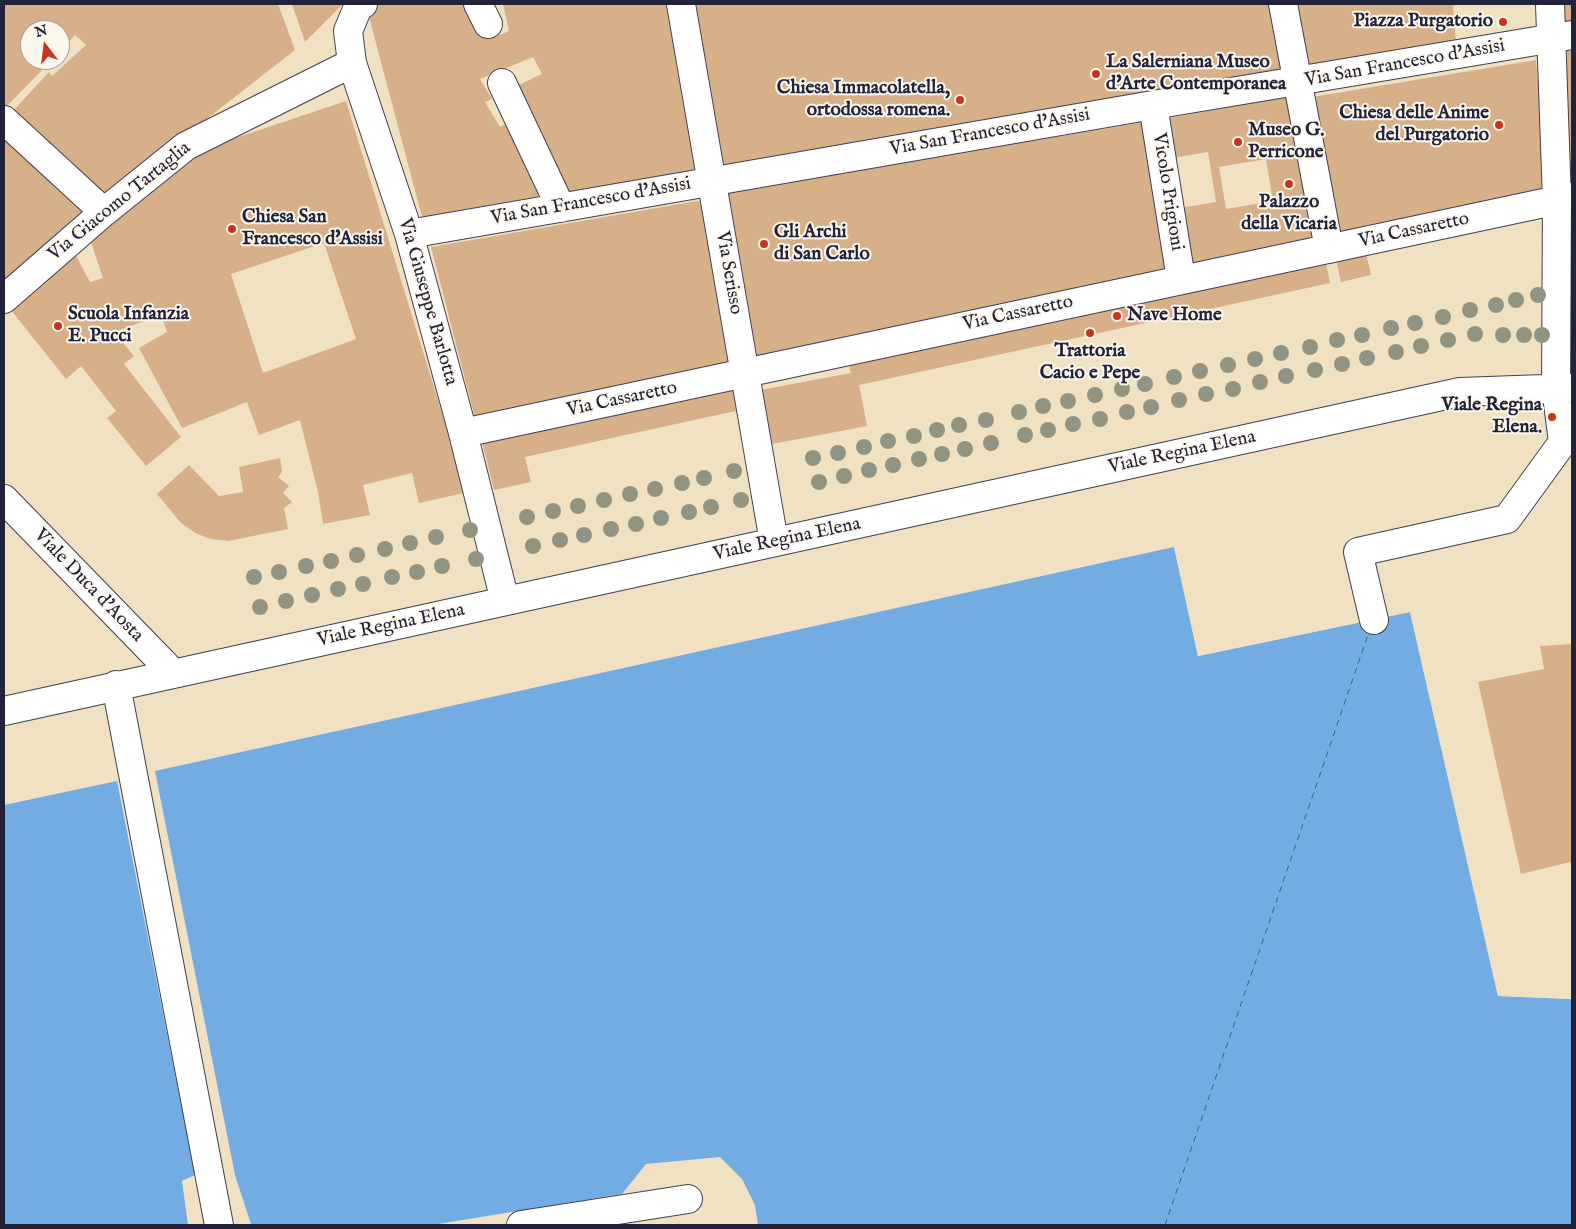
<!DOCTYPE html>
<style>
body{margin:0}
#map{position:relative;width:1576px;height:1229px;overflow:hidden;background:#f0e1c3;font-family:"IM FELL English",serif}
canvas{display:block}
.frame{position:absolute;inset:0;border:5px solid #22223b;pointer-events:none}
.north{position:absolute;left:20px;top:20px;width:50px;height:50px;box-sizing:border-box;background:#fbf7ec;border:1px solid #a4a2a5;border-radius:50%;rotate:345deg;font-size:14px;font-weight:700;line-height:20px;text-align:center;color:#22223b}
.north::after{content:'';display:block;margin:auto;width:18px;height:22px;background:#c8321e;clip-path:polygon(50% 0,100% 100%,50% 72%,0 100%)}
</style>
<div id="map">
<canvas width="1576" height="1229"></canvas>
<div class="frame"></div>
<div class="north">N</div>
</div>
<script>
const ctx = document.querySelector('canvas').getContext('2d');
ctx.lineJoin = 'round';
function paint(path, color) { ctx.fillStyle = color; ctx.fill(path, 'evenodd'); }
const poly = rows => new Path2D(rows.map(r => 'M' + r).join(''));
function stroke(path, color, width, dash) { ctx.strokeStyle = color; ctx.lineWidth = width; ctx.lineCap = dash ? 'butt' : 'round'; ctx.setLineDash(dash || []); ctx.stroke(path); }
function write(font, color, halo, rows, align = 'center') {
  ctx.font = font + ' "IM FELL English",serif'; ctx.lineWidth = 4; ctx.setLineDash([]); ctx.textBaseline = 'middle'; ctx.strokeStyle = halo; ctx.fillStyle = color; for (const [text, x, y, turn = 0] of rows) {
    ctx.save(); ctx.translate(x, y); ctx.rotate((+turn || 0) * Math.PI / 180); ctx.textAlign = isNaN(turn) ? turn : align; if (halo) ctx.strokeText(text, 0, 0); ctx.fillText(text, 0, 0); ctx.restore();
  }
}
const water = poly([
 [1174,547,1198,656,1410,612,1498,996,1572,999,1572,1225,758,1225,755,1205,742,1179,720,1157,646,1164,622,1194,432,1225,251,1224,235,1175,155,771],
 [117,781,195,1175,182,1181,188,1225,4,1225,4,805]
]);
const pier = poly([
 [1174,547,1177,547,1199,653,1412,610,1500,994,1572,997,1572,999,1498,996,1410,612,1198,656]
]);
const ferry = poly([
 [1165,1225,1369,632]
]);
const building = poly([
 [4,4,278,4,295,50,108,196,12,112,49,72,52,76,86,45,75,35,60,51,60,30,30,30,30,60,52,60,6,107,4,105],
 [292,4,343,4,305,42],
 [377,4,472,4,490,39,509,31,503,4,669,4,698,173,560,195,512,88,542,74,533,57,480,79,492,99,485,102,500,127,515,118,552,194,422,217,367,9],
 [694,4,1273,4,1285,73,720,170],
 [1295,4,1460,4,1453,6,1456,42,1307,73],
 [1562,4,1572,4,1572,24,1562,25],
 [1572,49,1572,186,1564,188,1566,50],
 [1536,60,1547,193,1331,234,1306,98],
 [1293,95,1318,237,1184,270,1174,209,1216,202,1208,152,1166,159,1159,120],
 [1266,159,1273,201,1226,209,1219,167],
 [346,101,457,462,464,493,419,503,412,473,363,485,370,515,323,524,318,492,300,420,259,435,247,402,182,428,139,348,167,332,161,315,114,332,134,356,124,364,181,437,146,466,107,418,116,411,81,366,66,379,7,305,73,250,90,282,103,278,89,236,191,153],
 [324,243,356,339,263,373,231,274],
 [1151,121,1175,271,752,363,721,193],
 [4,140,88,214,4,286],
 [703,200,734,364,475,418,431,247],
 [1572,207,1572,274,1568,275,1566,208],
 [1364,244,1371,275,1341,282,1334,251],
 [1324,252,1330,283,859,385,867,426,767,445,755,391,851,373,847,356],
 [735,382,740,410,525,457,531,482,494,490,480,433],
 [280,458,282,472,278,477,289,486,283,493,292,502,284,508,288,529,228,541,211,539,197,534,181,523,157,494,189,465,219,496,243,492,239,467],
 [1572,644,1572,864,1570,862,1521,874,1478,682,1544,669,1540,646]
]);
const minor = poly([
 [363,4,358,7,348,31,352,63,409,234,463,433,505,601],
 [478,4,488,24],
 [681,4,774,542],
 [1283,4,1329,249],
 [502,83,561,208],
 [1153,105,1181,279],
 [4,120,104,212],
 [409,234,1153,105,1572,35],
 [4,299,104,212,186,146,352,63],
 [463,433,1572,197],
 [4,499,173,673],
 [1374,620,1358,552,1507,519,1563,442,1556,388,1557,201,1550,4],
 [116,685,219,1225],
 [4,711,1460,392,1572,388],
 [521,1225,688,1199]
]);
const trees = [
 [1538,295],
 [1516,300],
 [1496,305],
 [1470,310],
 [1443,317],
 [1415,323],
 [1391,328],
 [1475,334],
 [1362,335],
 [1503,335],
 [1524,335],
 [1542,335],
 [1337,340],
 [1448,340],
 [1421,346],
 [1310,347],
 [1396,352],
 [1281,353],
 [1367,358],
 [1255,359],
 [1342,364],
 [1228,365],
 [1315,370],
 [1200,371],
 [1286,376],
 [1174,377],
 [1260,382],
 [1145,384],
 [1122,389],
 [1233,389],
 [1206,394],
 [1095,395],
 [1179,400],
 [1068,401],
 [1043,406],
 [1151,407],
 [1019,412],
 [1127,412],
 [1100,419],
 [986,420],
 [1073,424],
 [959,425],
 [937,430],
 [1048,430],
 [1025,435],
 [914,436],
 [888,441],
 [991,443],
 [864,447],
 [965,449],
 [838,453],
 [942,454],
 [813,458],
 [919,459],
 [893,465],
 [869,470],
 [734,471],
 [844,476],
 [704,478],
 [819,482],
 [682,483],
 [655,489],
 [630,494],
 [604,500],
 [741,500],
 [578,506],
 [711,507],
 [553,511],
 [689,512],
 [527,517],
 [661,518],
 [636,524],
 [611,529],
 [470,530],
 [584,535],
 [436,537],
 [560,540],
 [410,543],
 [533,546],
 [385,549],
 [357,555],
 [476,559],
 [331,561],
 [306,566],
 [442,566],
 [279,572],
 [417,572],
 [254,577],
 [392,577],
 [363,584],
 [338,589],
 [312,595],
 [286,601],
 [260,607]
];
const markers = [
 [1503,22,5,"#c8321e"],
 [1096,74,5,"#c8321e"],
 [960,100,5,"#c8321e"],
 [1499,125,5,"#c8321e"],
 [1238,142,5,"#c8321e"],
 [1289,184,5,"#c8321e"],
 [232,229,5,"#c8321e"],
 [764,244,5,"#c8321e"],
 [1117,316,5,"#c8321e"],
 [58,326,5,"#c8321e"],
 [1090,333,5,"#c8321e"],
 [1552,417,5,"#c8321e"]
];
const poiNames = [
 ["Piazza Purgatorio",1493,22,"right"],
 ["La Salerniana Museo",1106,63],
 ["d'Arte Contemporanea",1106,85],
 ["Chiesa Immacolatella,",950,89,"right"],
 ["ortodossa romena.",950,111,"right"],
 ["Chiesa delle Anime",1489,114,"right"],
 ["del Purgatorio",1489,136,"right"],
 ["Museo G.",1248,131],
 ["Perricone",1248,153],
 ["Palazzo",1289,203,"center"],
 ["della Vicaria",1289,225,"center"],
 ["Chiesa San",242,218],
 ["Francesco d'Assisi",242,240],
 ["Gli Archi",774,233],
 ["di San Carlo",774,255],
 ["Scuola Infanzia",68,315],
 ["E. Pucci",68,337],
 ["Nave Home",1127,316],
 ["Trattoria",1090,352,"center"],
 ["Cacio e Pepe",1090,374,"center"],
 ["Viale Regina",1542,406,"right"],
 ["Elena.",1542,428,"right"]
];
const streetNames = [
 ["Via San Francesco d'Assisi",1405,64,-10],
 ["Via San Francesco d'Assisi",990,133,-10],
 ["Vicolo Prigioni",1167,192,81],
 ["Via Giacomo Tartaglia",120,202,-39],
 ["Via San Francesco d'Assisi",591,202,-10],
 ["Via Cassaretto",1414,231,-12],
 ["Via Serisso",728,273,80],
 ["Via Giuseppe Barlotta",427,302,74],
 ["Via Cassaretto",1018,314,-12],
 ["Via Cassaretto",622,400,-12],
 ["Viale Regina Elena",1182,453,-12],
 ["Viale Regina Elena",787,540,-12],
 ["Viale Duca d'Aosta",88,586,46],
 ["Viale Regina Elena",391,626,-12]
];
paint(water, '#73ace3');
paint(pier, '#f0e1c3');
stroke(ferry, '#42597e', 1, [6, 5]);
paint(building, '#d7b089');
stroke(minor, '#413f4f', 30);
stroke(minor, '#fff', 28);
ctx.fillStyle = '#929483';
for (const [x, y] of trees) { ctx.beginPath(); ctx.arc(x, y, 8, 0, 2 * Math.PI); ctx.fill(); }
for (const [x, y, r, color] of markers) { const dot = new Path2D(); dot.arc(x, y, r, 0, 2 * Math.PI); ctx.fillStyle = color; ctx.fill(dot); stroke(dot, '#fbf7ec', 2); }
write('bold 19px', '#22223b', '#fbf7ec', poiNames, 'left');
write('19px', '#22223b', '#fbf7ec', streetNames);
</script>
